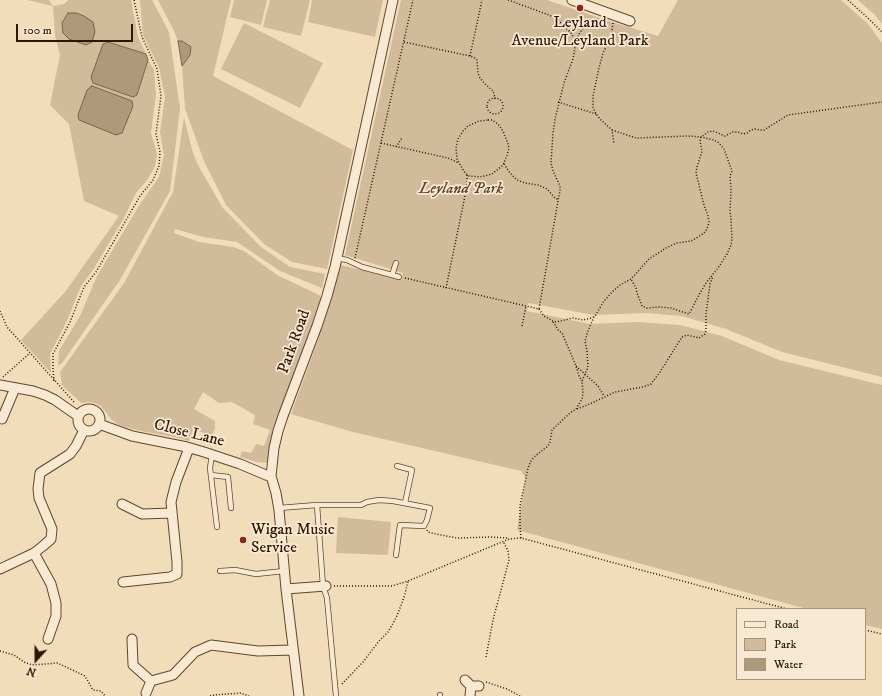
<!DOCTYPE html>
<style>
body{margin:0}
#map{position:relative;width:882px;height:696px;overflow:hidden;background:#f2ddba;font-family:"IM FELL DW Pica",serif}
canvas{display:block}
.legend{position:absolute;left:736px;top:608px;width:130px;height:72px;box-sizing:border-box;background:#f7e9d2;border:1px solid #a7947f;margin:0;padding:5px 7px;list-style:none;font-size:12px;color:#2e1402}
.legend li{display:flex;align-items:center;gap:8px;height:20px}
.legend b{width:20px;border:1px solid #a7947f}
.north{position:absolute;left:16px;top:640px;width:40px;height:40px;-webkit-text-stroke:3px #f7e9d2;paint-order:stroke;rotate:201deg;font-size:11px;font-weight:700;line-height:16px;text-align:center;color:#2e1402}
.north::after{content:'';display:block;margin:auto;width:14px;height:18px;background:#2e1402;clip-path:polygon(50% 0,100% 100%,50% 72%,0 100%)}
.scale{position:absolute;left:16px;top:24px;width:117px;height:18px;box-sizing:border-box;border:2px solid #2e1402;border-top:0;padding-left:5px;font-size:12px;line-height:14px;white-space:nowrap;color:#2e1402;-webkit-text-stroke:3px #f7e9d2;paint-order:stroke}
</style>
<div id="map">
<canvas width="882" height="696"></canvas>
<ul class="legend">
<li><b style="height:5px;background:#f7e9d2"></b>Road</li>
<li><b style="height:11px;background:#d1bb9b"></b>Park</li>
<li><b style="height:11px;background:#af997b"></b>Water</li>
</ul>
<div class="north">N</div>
<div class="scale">100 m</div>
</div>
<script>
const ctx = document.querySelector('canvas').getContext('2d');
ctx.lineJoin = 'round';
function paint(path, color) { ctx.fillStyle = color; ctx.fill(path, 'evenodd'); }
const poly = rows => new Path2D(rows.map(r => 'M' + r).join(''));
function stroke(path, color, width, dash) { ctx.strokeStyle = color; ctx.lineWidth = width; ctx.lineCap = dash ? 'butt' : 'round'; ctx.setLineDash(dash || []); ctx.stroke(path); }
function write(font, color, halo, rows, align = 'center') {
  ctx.font = font + ' "IM FELL DW Pica",serif'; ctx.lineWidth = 3.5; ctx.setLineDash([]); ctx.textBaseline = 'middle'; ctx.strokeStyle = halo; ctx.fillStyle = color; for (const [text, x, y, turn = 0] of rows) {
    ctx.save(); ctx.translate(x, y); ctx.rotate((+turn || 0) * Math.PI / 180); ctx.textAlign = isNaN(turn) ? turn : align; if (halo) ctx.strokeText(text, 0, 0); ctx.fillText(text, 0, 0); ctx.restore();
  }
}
const green = poly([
 [27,0,49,0,53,6,64,4,68,0,131,0,138,37,146,54,108,42,137,95,148,60,154,70,156,95,151,133,157,154,155,166,148,179,136,193,124,218,93,270,81,286,67,321,50,354,51,373,21,340,65,292,119,216,84,201,69,124,50,105,60,55,55,35,53,6],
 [140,0,152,0,169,32,180,109,170,191,120,280,62,363,58,366,59,351,80,316,97,276,140,204,159,177,164,155,160,132,165,97,159,68,143,35],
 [158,0,231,0,213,76,353,150,327,269,292,262,264,244,226,205,204,161,185,109,182,66,190,55,182,41,178,41,174,31],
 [234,0,267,0,261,25,230,17],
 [270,0,310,0,301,36,263,27],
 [312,0,383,0,375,37,308,22],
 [401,0,547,0,612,22,658,36,678,0,841,0,868,24,882,43,882,377,782,352,726,329,682,316,646,313,594,315,528,303,527,311,590,324,637,322,680,325,722,336,779,360,882,385,882,629,865,625,865,609,807,609,517,530,526,478,521,471,353,432,291,414,317,343,341,265,402,280,403,273,345,255],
 [858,0,882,0,882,24,875,15],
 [244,23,323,63,300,108,221,69],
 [184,117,192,150,198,165,222,207,261,247,290,267,325,274,322,288,280,271,237,242,203,237,175,229,174,233,199,242,233,247,244,251,277,275,319,295,322,299,269,463,257,462,240,457,242,451,251,453,256,444,264,446,270,430,253,424,255,415,232,402,219,403,203,392,194,409,215,421,215,428,212,436,193,429,189,441,174,437,141,431,125,427,117,424,111,419,101,406,95,403,88,402,82,403,79,401,68,391,62,385,60,372,124,283,173,192],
 [338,517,391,522,388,555,336,553]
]);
const water = poly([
 [68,13,76,13,84,16,93,22,95,32,92,42,86,45,69,39,63,33,62,23,68,13],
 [178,41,182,41,191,47,190,55,182,66,178,41],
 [108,42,146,54,148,60,137,95,133,97,93,83,91,77,103,44,108,42],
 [92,86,132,101,133,106,122,133,116,135,79,120,78,115,87,90,92,86]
]);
const path = poly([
 [508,0,549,15,558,20,571,33,576,42],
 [848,0,870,20,882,32],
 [613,23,611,38,603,53,599,68,593,96,593,107,596,114,601,120,612,130,614,144],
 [404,42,470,56,475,58,477,60,478,73,480,78,485,84,493,91,494,94,495,99],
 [470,56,482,0],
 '487 106a8 8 0 1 1 16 0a8 8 0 1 1-16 0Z',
 [558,102,596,114],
 [488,120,492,120,498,124,503,131,508,144,509,148,507,155,504,163,502,166,492,174,480,177,469,176,465,173,462,168,457,159,456,148,458,139,463,131,468,126,479,121,488,120],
 [612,130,636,138,688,136,701,137,714,140,719,143,724,149,732,171,730,176,731,189,730,212,731,219,732,239,731,245,727,254,718,268,706,283,700,293,689,314,671,308,659,307,647,308,642,306,637,293,636,288,631,279],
 [381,143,448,158,459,163],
 [396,147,402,138],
 [504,164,510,173,517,180,525,183,538,185,547,189,555,198,559,200],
 [355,258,413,0],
 [405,278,539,309,560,190,560,186,553,171,551,163,553,133,555,119,564,83,573,59,576,42,579,34,584,27,598,19],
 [446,288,466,191,467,183,467,175],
 [539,309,544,316,553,321,556,322,573,318,583,320,591,318,595,316,604,301,612,292,620,285,631,279,649,259,666,248,677,243,691,241,698,237,704,233,707,229,709,222,708,216,704,205,696,173,697,167,702,151,700,141,701,137,708,132,713,131,725,136,733,132,738,132,743,134,747,133,751,130,755,129,760,130,764,130,788,115,882,102],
 [0,311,7,327,74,402],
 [553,322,559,331,562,333,576,366,579,376,582,381],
 [522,326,526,306],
 [576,366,598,386,604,396],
 [3,377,30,353],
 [54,381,53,369,53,354,70,322,84,287,96,272,140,196,153,180,159,166,160,152,156,134,161,96,157,69,142,37,134,0],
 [577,409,592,403,615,392,643,387,651,384,660,372,682,337,684,336,687,335,699,338,705,334,706,330,706,314,710,284,713,276],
 [427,530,428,532,436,534,457,538,492,537,507,538],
 [521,538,520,526,520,506,528,468,531,461,534,457,548,446,550,442,552,430,570,413,576,409,582,399,583,393,582,381,588,367,587,351,585,341,588,331,594,317],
 [334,586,392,586,408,581,509,539,521,538,787,609],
 [865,630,882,634],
 [0,651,14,655,24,662,32,665,57,663,64,666,85,676,93,690,101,691,105,696],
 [486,657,493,620,509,560,508,551,503,541],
 [486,682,507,689,520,696],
 [342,684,363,662,379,641,388,632,396,618,402,603,405,594,408,581],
 [210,696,214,695,240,693,249,696]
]);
const lane = poly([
 [336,258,347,260,362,267,392,275],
 [396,263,392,275,399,277],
 [212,455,210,468,217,527],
 [397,466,412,470,405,503],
 [211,475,228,477,231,508],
 [317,505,323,586,327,598,336,696],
 [279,508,317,505,361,505,367,502,379,500,393,501,430,508,427,520,424,526,400,525,396,555],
 [220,571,235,570,256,574,284,571],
 [440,696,440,695]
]);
const street = poly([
 [572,0,630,21],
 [0,385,33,391,45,395,55,400,78,416],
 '78 420a11 11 0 1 1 22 0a11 11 0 1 1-22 0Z',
 [2,419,15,388],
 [99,424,132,436,187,447,204,452,240,464,266,475,271,476],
 [122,504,142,514,172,513],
 [34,553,51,584,56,603,56,616,48,639],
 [0,569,34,553,43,546,51,539,52,529,39,498,38,489,40,473,70,454,76,446,84,430],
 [123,582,170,577,177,574,177,562,171,502,176,482,189,448],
 [286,589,326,586],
 [132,639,133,665,151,681,173,675,195,652,211,645,258,651,293,650],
 [465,680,471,686,479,686],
 [146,693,151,681],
 [299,696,286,589,279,510,276,493,271,476,274,448,278,431,283,416,317,326,327,296,335,267,393,0],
 [470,696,471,686]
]);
const markers = [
 [580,8,4,"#8f2418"],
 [243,540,4,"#8f2418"]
];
const poiNames = [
 ["Leyland",580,24],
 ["Avenue/Leyland Park",580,42],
 ["Wigan Music",251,531,"left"],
 ["Service",251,549,"left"]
];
const parkNames = [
 ["Leyland Park",461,190]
];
const streetNames = [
 ["Park Road",295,342,-70],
 ["Close Lane",189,434,14]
];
paint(green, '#d1bb9b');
paint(water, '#af997b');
stroke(water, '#7b644b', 1);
stroke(lane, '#5f4630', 6);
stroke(street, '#5f4630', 11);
stroke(path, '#2e1402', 1.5, [1, 2]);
stroke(lane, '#f7e9d2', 4.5);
stroke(street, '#f7e9d2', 9);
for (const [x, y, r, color] of markers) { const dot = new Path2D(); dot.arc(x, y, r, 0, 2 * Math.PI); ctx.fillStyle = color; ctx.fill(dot); stroke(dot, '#f7e9d2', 1.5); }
write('16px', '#2e1402', '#f7e9d2', poiNames);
write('italic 16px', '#5f4630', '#f7e9d2', parkNames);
write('16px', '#2e1402', '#f7e9d2', streetNames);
</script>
